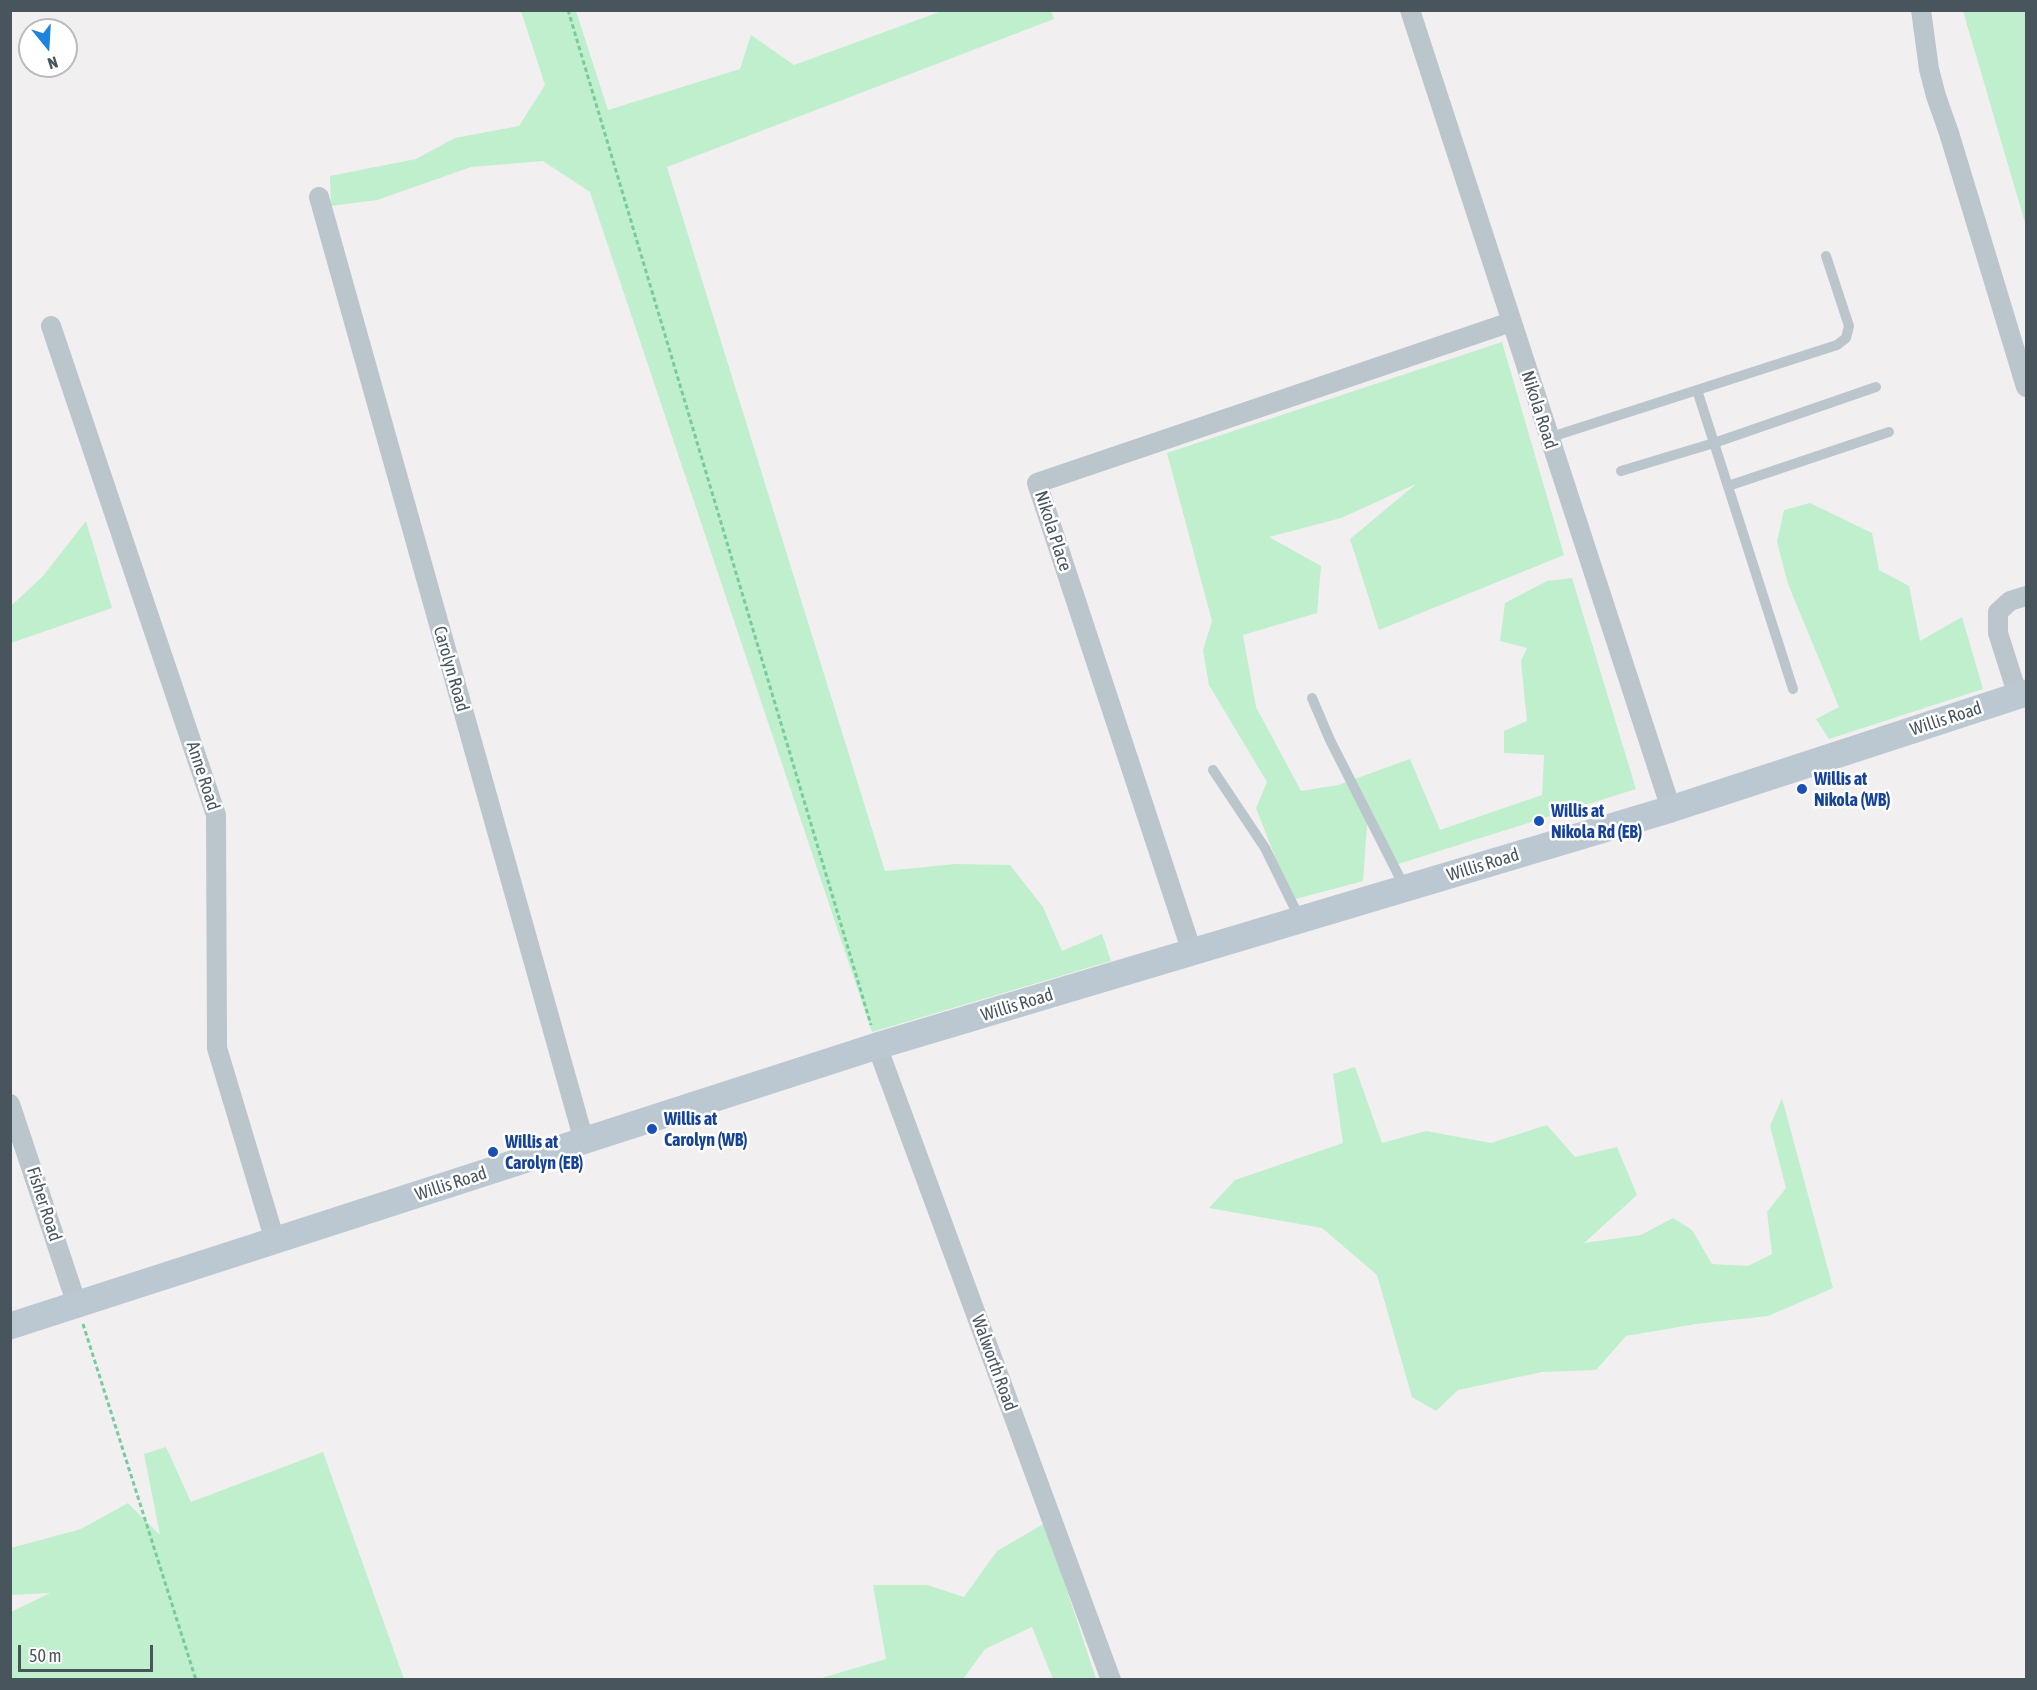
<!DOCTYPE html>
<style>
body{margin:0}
#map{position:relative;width:2037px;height:1690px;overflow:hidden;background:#f2eff0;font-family:"Asap Condensed",sans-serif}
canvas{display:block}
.frame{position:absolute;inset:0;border:12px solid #48555d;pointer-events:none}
.north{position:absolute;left:18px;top:18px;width:60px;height:60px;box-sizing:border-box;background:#fff;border:2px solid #b6bbbe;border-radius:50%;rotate:162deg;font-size:16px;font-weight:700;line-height:24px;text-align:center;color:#48555d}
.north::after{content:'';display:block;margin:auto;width:21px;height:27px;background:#1c83e0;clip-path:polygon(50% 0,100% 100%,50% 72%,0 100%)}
.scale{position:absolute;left:18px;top:1645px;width:135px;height:27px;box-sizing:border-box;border:3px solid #48555d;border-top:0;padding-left:8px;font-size:18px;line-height:21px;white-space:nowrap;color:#48555d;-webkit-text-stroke:4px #fff;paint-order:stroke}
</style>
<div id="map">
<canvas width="2037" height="1690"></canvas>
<div class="frame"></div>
<div class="north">N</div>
<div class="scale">50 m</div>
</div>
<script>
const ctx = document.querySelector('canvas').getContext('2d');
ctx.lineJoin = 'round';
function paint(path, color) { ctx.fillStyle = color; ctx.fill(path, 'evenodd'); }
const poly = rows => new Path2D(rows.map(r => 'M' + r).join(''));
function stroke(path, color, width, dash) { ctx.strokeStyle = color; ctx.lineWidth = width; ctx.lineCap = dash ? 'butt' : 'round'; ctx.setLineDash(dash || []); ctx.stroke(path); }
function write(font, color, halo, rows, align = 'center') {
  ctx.font = font + ' "Asap Condensed",sans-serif'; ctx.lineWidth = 5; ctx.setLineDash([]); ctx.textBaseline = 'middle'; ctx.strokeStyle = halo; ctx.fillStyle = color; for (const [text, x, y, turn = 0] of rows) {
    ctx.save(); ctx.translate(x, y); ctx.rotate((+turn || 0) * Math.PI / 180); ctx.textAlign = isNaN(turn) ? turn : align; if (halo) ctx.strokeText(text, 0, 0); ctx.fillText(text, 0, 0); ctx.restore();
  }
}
const green = poly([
 [521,11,576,11,608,110,740,69,751,35,794,65,942,11,1051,11,1054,19,667,167,885,871,955,864,1010,865,1043,907,1062,951,1102,934,1111,961,872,1032,590,192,543,161,471,167,377,200,331,206,330,176,416,159,455,138,519,126,545,85],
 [1963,11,2026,11,2026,226],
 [1502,342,1564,555,1379,630,1350,539,1416,484,1341,518,1269,537,1321,566,1317,613,1243,635,1256,707,1301,791,1338,785,1410,759,1440,830,1542,795,1544,755,1504,753,1504,731,1527,721,1521,661,1527,648,1500,641,1505,603,1547,581,1572,578,1636,789,1398,864,1368,811,1363,881,1292,900,1256,808,1267,782,1209,685,1203,650,1212,621,1167,453],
 [1810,503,1872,533,1879,570,1909,586,1920,641,1962,617,1983,689,1829,739,1816,719,1839,707,1788,584,1777,542,1784,510],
 [86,521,112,608,11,643,11,606,43,576],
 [1355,1067,1382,1143,1426,1131,1491,1143,1547,1125,1575,1157,1617,1147,1637,1195,1584,1243,1641,1235,1673,1218,1692,1230,1712,1264,1748,1266,1772,1254,1767,1212,1786,1188,1770,1126,1782,1098,1833,1288,1768,1316,1696,1324,1626,1336,1596,1370,1542,1372,1458,1390,1436,1411,1412,1397,1377,1275,1322,1228,1209,1208,1235,1180,1343,1143,1333,1074],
 [166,1447,191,1502,323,1452,404,1679,11,1679,11,1612,50,1593,11,1595,11,1548,81,1529,128,1503,160,1535,144,1454],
 [1045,1523,1096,1679,1053,1679,1032,1627,985,1649,963,1679,815,1680,886,1659,873,1585,927,1585,964,1597,997,1551]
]);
const path = poly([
 [568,10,871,1025],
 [83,1324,196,1680]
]);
const lane = poly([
 [1697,390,1793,689],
 [1548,438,1837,345,1846,338,1849,326,1826,256],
 [1621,471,1714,443,1876,387],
 [1728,486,1889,432],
 [1312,698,1330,740,1405,888],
 [1213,770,1265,848,1300,919]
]);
const street = poly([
 [1410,10,1671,809],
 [1921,10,1929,69,1936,96,1949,133,2026,387],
 [319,197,584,1141],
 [51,326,216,815,217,1048,275,1241],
 [2018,696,1998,633,1998,612,2010,601,2026,596],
 [1192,952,1037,483,1511,322],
 [877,1046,1111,1680],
 [10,1104,77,1305]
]);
const secondary = poly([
 [10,1326,877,1046,1671,809,2026,693]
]);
const markers = [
 [1802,789,6,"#1a4fb4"],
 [1539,821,6,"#1a4fb4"],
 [652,1129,6,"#1a4fb4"],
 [493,1152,6,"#1a4fb4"]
];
const streetNames = [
 ["Nikola Road",1539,410,72],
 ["Nikola Place",1053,531,72],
 ["Carolyn Road",451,669,74],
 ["Willis Road",1946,719,-18],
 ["Anne Road",203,776,72],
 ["Willis Road",1483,865,-17],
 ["Willis Road",1017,1005,-17],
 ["Willis Road",451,1184,-18],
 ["Fisher Road",44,1204,72],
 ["Walworth Road",994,1363,70]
];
const transitNames = [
 ["Willis at",1814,779],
 ["Nikola (WB)",1814,800],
 ["Willis at",1551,811],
 ["Nikola Rd (EB)",1551,832],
 ["Willis at",664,1119],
 ["Carolyn (WB)",664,1140],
 ["Willis at",505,1142],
 ["Carolyn (EB)",505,1163]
];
paint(green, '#bfefcd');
stroke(path, '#77cc9b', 3, [4.5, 3]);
stroke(lane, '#bbc5cc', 10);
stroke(street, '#bbc5cc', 20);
stroke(secondary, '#bbc8d1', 27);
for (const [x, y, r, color] of markers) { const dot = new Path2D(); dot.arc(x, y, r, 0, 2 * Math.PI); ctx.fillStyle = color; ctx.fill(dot); stroke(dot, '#fff', 2); }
write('18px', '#48555d', '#fff', streetNames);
write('bold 18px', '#164399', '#fff', transitNames, 'left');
</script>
